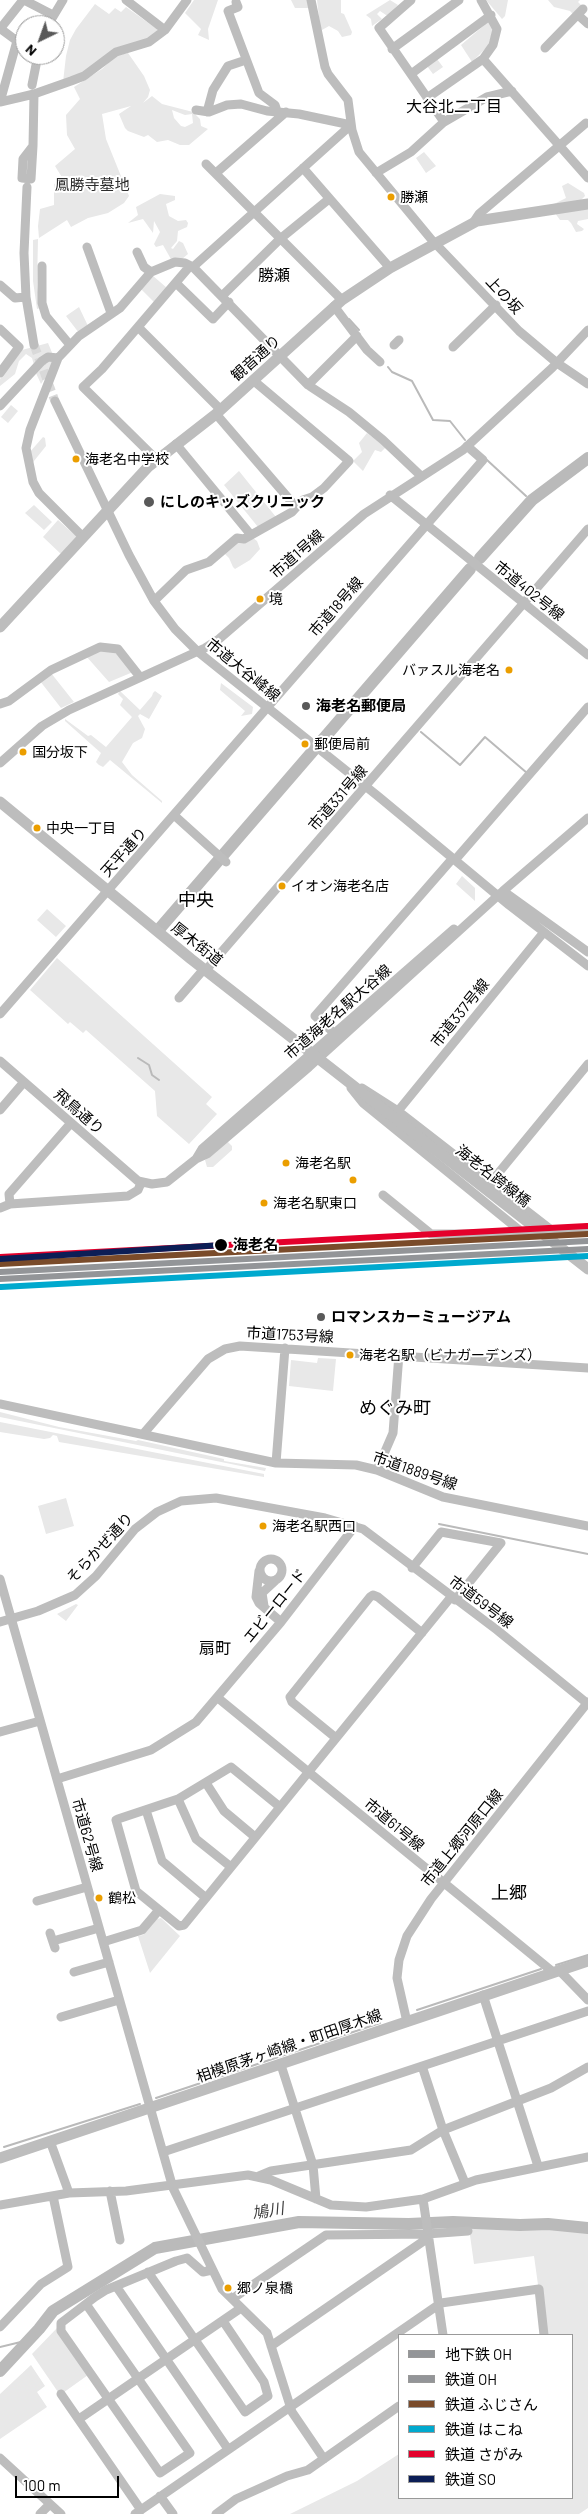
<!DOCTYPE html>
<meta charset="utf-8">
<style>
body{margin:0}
#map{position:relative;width:588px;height:2514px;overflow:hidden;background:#fff;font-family:Barlow,"Noto Sans JP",sans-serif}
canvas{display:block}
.legend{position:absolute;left:398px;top:2334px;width:175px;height:165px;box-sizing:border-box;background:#fff;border:1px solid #999;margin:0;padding:6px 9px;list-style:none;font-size:15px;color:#000}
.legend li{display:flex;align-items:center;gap:10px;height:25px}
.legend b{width:25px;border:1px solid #999}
.north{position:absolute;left:15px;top:15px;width:50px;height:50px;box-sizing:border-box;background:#fff;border:1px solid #999;border-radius:50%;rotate:222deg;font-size:14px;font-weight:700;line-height:20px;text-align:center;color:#000}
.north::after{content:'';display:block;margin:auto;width:18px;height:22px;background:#595959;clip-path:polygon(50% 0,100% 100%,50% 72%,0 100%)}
.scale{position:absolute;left:15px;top:2476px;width:104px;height:22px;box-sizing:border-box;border:2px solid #000;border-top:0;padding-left:6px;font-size:15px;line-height:18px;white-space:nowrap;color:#000;-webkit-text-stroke:4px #fff;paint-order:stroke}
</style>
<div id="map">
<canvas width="588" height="2514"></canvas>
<ul class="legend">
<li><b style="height:6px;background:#939598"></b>地下鉄 OH</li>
<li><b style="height:6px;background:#939598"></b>鉄道 OH</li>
<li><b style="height:6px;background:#7a4b2a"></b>鉄道 ふじさん</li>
<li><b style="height:6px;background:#00a9ce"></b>鉄道 はこね</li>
<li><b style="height:6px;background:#e4002b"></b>鉄道 さがみ</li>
<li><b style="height:6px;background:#0c1e56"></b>鉄道 SO</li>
</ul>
<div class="north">N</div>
<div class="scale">100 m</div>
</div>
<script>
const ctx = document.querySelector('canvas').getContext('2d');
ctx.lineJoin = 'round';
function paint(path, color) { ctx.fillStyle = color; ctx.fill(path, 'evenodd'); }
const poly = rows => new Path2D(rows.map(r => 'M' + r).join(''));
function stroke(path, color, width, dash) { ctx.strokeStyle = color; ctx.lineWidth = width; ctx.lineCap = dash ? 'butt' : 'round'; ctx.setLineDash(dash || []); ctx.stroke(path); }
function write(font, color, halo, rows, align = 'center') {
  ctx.font = font + ' Barlow,"Noto Sans JP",sans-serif'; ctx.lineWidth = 4; ctx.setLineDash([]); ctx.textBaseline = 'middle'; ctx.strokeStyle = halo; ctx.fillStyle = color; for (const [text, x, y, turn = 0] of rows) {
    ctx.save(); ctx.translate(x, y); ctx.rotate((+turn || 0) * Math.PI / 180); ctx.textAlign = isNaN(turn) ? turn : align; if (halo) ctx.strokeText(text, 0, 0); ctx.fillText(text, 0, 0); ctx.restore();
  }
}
const green = poly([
 [194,0,218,0,208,29,209,40,198,35,201,29,185,13],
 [291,0,309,0,310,8,295,8],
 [317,0,341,0,341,13,344,14,352,32,351,35,342,37,338,31,329,26,322,30,320,26],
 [390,0,398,5,389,15,386,15,380,11,377,14,382,19,372,26,371,19,366,15],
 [486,0,508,0,505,16,502,19],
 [548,0,580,0,578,2,582,6,575,16,570,11,554,7],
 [95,4,109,14,115,8,121,12,126,7,157,29,157,32,149,38,63,82,66,56,70,40,76,29],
 [488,22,492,26,492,33,488,46,472,62,461,45],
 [128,53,144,76,150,90,148,97,143,103,152,96,162,104,193,112,200,119,201,126,208,129,189,145,180,145,168,140,157,142,148,135,144,137,128,131,125,128,119,114,131,106,102,114,106,139,129,196,124,203,108,213,88,218,71,227,67,220,39,238,38,226,40,209,54,205,54,184,63,179,55,166,75,149,67,135,66,115,80,99,74,87,102,69,115,56],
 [172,110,185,115,192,114,193,123,185,127,181,126,174,118],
 [437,59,443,67,433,74,427,66],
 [424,152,436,166,426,173,416,158],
 [568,183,584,193,585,196,579,202,588,206,588,219,578,221,577,224,584,229,582,231,576,232,571,223,568,220,560,220,555,213,554,204,566,198,562,186],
 [160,194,175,196,175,200,166,204,169,216,178,221,186,220,188,223,187,227,178,231,177,241,171,248,173,249,179,241,183,243,188,254,182,259,172,261,163,245,156,247,154,244,160,232,154,221,153,233,143,219,128,223,138,215,136,207],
 [38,239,37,285,40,308,37,309,33,281,33,240],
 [152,275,167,288,154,302,140,288],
 [79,307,88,326,79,333,66,316],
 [48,343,53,355,34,365,32,358,26,354,19,361,15,374,0,386,0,379,22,350],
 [46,361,54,361,51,369,41,384,35,371],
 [11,405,18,411,8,423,1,417],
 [367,433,386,447,381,452,375,450,363,471,353,461,362,452,359,443],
 [43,437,45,438,46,446,30,466,29,453],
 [239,471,276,517,258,527,224,485],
 [34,505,52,522,44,530,25,513],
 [58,520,78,538,62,555,43,537],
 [253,538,257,541,260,549,250,560,235,569,233,567,229,558,224,553,237,540],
 [100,650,116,651,133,672,109,682,86,656],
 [51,673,74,702,61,708,40,681],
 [221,683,253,707,252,714,241,716,245,711,220,690],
 [120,691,140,710,152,696,153,693,155,691,162,696,149,719,140,714,138,716,145,729,142,738,133,743,122,762,132,775,162,801,162,803,110,760,103,767,99,765,96,762,101,753,65,721,65,719,88,736,91,735,106,747,132,717,120,705,123,699,118,694],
 [462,876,475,888,475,901,456,884],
 [47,909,66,926,56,937,37,920],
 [57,958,212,1097,206,1104,217,1114,189,1144,157,1116,155,1091,86,1030,83,1033,70,1022,68,1024,30,990],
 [227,1141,232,1146,232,1150,213,1167,207,1167,205,1160],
 [318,1358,336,1359,333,1391,289,1386,291,1360,317,1363],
 [0,1412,59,1427,136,1441,138,1440,224,1459,224,1461,266,1468,265,1471,231,1464,0,1417],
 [0,1422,264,1474,264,1477,59,1442,57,1436,53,1435,50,1438,44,1439,0,1432],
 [66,1498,74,1526,46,1534,38,1506],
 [76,1604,78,1605,66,1621,57,1614],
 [161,1918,180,1936,150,1973,138,1936,143,1935,157,1919],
 [469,2228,550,2228,588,2232,588,2508,579,2514,290,2514,357,2481,399,2454,399,2498,572,2498,572,2335,545,2335,534,2256,474,2264],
 [58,2327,88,2375,60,2395,32,2354],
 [31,2365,45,2386,37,2392,47,2407,0,2439,0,2394]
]);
const stream = poly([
 [349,319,359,330],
 [388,367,392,372,412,381,433,420,450,421,465,440],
 [487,460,526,496],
 [421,732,460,765,485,737,527,773],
 [138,1058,149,1065,152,1075,159,1080],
 [439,1524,588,1554],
 [556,1965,588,1955],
 [417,2010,541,1969],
 [156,2098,380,2023],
 [4,2147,140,2104],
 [0,2347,29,2340]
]);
const river = poly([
 [480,558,532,500,588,458],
 [161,927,470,569],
 [0,2371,39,2329,53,2311,155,2248,299,2222,409,2224,453,2222,520,2225,548,2224,588,2228]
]);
const minorTunnel = poly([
 [34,345,55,401]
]);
const minor = poly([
 [24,0,53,15],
 [126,0,165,30],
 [311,0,325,67,328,74,348,100,352,130,359,152,431,239,519,331,557,363,588,384],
 [411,0,379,28,444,122],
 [236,2,238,7,228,11,259,93,275,105,277,111],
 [578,15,588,24],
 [48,25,63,0],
 [0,29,23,0],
 [545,48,583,9],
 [392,49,459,0],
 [483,59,588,178],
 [411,74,491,15],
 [32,85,38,55],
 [427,98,483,59,493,45,497,29,481,0],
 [0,102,34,94,71,81,84,76,116,52,149,42,165,30,187,0],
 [0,102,17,41,1,29],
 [196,110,209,112,227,105,241,104,267,111,299,114,351,125],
 [207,112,213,90,228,66,246,60],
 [33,146,23,159,22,178,31,179,33,146,34,94],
 [206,164,342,300],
 [303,168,390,268],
 [216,173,286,112],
 [376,173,411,152,444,122,487,97,512,91],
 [27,187,24,253,26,297,34,345],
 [473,223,479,214,586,123],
 [87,247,111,313],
 [137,252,144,267,151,272],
 [42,266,42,303,46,316,70,345],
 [193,267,351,125],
 [176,283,213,319,229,302],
 [0,285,15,298,26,297],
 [222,296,280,239,329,199],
 [334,306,367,350,380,362],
 [138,327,221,410],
 [0,329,19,347,0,373],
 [394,345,399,340],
 [453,347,496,305],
 [308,385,357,336],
 [55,401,129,555,154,601,175,629,197,651,379,797,509,905,588,966],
 [0,406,42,361,48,357,58,358],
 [216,414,296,507],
 [176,444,251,535],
 [157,460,83,387,102,369,190,266],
 [390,495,588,655],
 [83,537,39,493,33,482,26,448,30,430,58,358,79,336,120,308,151,272,175,262,185,263,193,267,308,385,349,412,383,440,421,476],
 [154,601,186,570,209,562,237,538,244,539,292,512,303,500,312,497,324,488,349,461,254,381],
 [0,704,9,701,51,670,100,647,118,649,140,677],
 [0,763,42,726,69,710,205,648,219,639,364,514,463,450,552,368,588,330],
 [175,816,226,862],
 [455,860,588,707],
 [503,891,588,952],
 [206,970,588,529],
 [179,998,204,969],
 [0,1014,483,460,467,446],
 [334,1033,315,1016,453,858],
 [0,1061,138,1181,152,1184,167,1182,196,1159,207,1154,309,1067,503,891,588,818],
 [351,1088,363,1103,524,1234],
 [362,1088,398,1111,554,1232],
 [0,1110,24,1082],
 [398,1111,544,932],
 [196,1159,202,1149,454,929],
 [491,1182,588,1064],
 [383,1195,431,1234,524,1234,588,1230],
 [10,1204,9,1194,71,1123],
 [0,1208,10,1204,128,1196,138,1190,141,1183],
 [0,1404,276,1463,356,1465,377,1470,443,1497,588,1526],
 [144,1433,208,1359,225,1349,240,1346,588,1368],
 [276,1463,285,1348],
 [377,1470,393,1433,399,1354],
 '260 1570a11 11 0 1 1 22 0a11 11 0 1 1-22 0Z',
 [412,1568,441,1532,501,1543,455,1600],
 [259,1571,256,1597,259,1603,281,1622],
 [0,1579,173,2188,222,2289,267,2333,292,2412,324,2459],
 [264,1606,262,1593,275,1581],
 [0,1622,38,1611,75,1595,96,1576,135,1529,157,1512,181,1501,216,1498,325,1518,363,1529,497,1630,588,1704],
 [218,1698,553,1972],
 [0,1732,40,1721],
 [336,1738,292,1702,290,1697,370,1597,373,1595,378,1597,422,1633],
 [57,1779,151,1750,196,1722,281,1622,355,1526],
 [206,1783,224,1811,255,1837],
 [178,1799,196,1839,231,1867],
 [280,1807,231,1767,178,1799,118,1819,116,1820,136,1891,179,1926,184,1925,451,1597],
 [146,1810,162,1861,206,1898],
 [37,1901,87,1887],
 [50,1933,55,1948],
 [53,1941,99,1928],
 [103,1942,142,1930,159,1910],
 [559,1970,588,2000],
 [74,1972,109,1962],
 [483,1995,538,2166],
 [61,2017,119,2000],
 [407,2022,397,1978,399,1960,407,1936,431,1899,588,1702],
 [281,2065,313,2165,316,2199],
 [422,2066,443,2130,465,2183],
 [50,2141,69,2193],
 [163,2152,588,2011],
 [259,2176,271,2171,411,2150,443,2130,551,2088,588,2067],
 [110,2191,120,2240],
 [423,2199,443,2335],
 [0,2205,69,2193,126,2191,248,2175,271,2180,331,2205,366,2207,423,2199,476,2180,588,2157],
 [148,2272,245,2412,268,2396,264,2382,223,2321],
 [116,2286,228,2449],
 [232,2299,326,2235,427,2234,468,2231],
 [86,2304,190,2453,160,2473,61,2331,61,2323,95,2297,106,2290,176,2261,187,2258,203,2272,212,2270],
 [0,2327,41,2284,68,2267,53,2196],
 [271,2346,428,2238],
 [61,2394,141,2510],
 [79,2419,241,2308],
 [0,2458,61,2514],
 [160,2496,173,2514],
 [40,2514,50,2504],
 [135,2514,441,2303,539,2289,544,2335],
 [216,2514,236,2499,287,2476,308,2470,399,2406]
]);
const major = poly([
 [0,627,148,467,216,414,342,300,390,268,477,221,588,204],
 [0,802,191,959,588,1269],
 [0,2158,588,1961]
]);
const rail1 = poly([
 [0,1279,588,1249]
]);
const rail2 = poly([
 [0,1264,588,1234]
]);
const rail3 = poly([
 [1,1287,588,1256]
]);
const rail4 = poly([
 [0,1257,587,1226]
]);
const rail5 = poly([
 [0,1259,222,1245]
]);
const metro1 = poly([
 [0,1272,588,1241]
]);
const markers = [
 [391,197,4.5,"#eb9e00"],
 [76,459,4.5,"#eb9e00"],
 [149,502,6,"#595959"],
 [260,599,4.5,"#eb9e00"],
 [509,670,4.5,"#eb9e00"],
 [306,706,5,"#595959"],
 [305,744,4.5,"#eb9e00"],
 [23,752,4.5,"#eb9e00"],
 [37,828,4.5,"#eb9e00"],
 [282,886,4.5,"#eb9e00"],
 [286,1163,4.5,"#eb9e00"],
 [353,1180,4.5,"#eb9e00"],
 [264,1203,4.5,"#eb9e00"],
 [221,1245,7,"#000"],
 [321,1317,5,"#595959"],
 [350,1355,4.5,"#eb9e00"],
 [263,1526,4.5,"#eb9e00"],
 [99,1898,4.5,"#eb9e00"],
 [228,2288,4.5,"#eb9e00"]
];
const busNames = [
 ["勝瀬",400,197],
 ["海老名中学校",85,459],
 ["境",269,599],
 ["バァスル海老名",500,670,"right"],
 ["郵便局前",314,744],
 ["国分坂下",32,752],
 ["中央一丁目",46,828],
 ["イオン海老名店",291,886],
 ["海老名駅",295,1163],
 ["海老名駅東口",273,1203],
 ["海老名駅（ビナガーデンズ）",359,1355],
 ["海老名駅西口",272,1526],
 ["鶴松",108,1898],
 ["郷ノ泉橋",237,2288]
];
const parkNames = [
 ["鳳勝寺墓地",92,185]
];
const streetNames = [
 ["上の坂",504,295,47],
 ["観音通り",256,358,-42],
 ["市道1号線",297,554,-41],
 ["市道402号線",529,591,39],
 ["市道18号線",336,607,-49],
 ["市道大谷峰線",243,670,39],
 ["市道331号線",338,798,-49],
 ["天平通り",124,852,-48],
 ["厚木街道",197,944,38],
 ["市道海老名駅大谷線",338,1012,-41],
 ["市道337号線",460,1013,-51],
 ["飛鳥通り",79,1112,41],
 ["海老名跨線橋",493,1176,38],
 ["市道1753号線",290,1335,3],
 ["市道1889号線",415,1471,19],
 ["そらかぜ通り",100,1548,-47],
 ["市道59号線",481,1602,37],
 ["エビーロード",275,1606,-51],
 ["市道61号線",394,1825,40],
 ["市道62号線",87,1835,74],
 ["市道上郷河原口線",462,1838,-51],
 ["相模原茅ヶ崎線・町田厚木線",289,2046,-19]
];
const poiNames = [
 ["にしのキッズクリニック",160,502],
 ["海老名郵便局",316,706],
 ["ロマンスカーミュージアム",331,1317]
];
const stopNames = [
 ["海老名",233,1245]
];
const neighbourhoodNames = [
 ["大谷北二丁目",454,107],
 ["勝瀬",274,276],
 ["扇町",215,1649]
];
const waterNames = [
 ["鳩川",268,2211,-10]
];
const quarterNames = [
 ["中央",196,900],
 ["めぐみ町",395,1408],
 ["上郷",509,1893]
];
paint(green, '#e8e8e8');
stroke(stream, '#bababa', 2);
stroke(river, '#bababa', 12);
stroke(minorTunnel, '#d9d9d9', 9, [9, 4.5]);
stroke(minor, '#bdbdbd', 9);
stroke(major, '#bdbdbd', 11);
stroke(rail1, '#939598', 6);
stroke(rail2, '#7a4b2a', 6);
stroke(rail3, '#00a9ce', 6);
stroke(rail4, '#e4002b', 6);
stroke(rail5, '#0c1e56', 6);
stroke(metro1, '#939598', 6);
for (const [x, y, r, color] of markers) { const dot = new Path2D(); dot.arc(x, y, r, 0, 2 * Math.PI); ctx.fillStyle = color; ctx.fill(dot); stroke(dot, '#fff', 2); }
write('14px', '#000', '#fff', busNames, 'left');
write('15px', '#2d2d2d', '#fff', parkNames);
write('15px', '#000', '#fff', streetNames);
write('bold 15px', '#000', '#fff', poiNames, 'left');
write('bold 15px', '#000', '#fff', stopNames, 'left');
write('16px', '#000', '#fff', neighbourhoodNames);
write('italic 16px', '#3e3e3e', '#fff', waterNames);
write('18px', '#000', '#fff', quarterNames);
</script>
